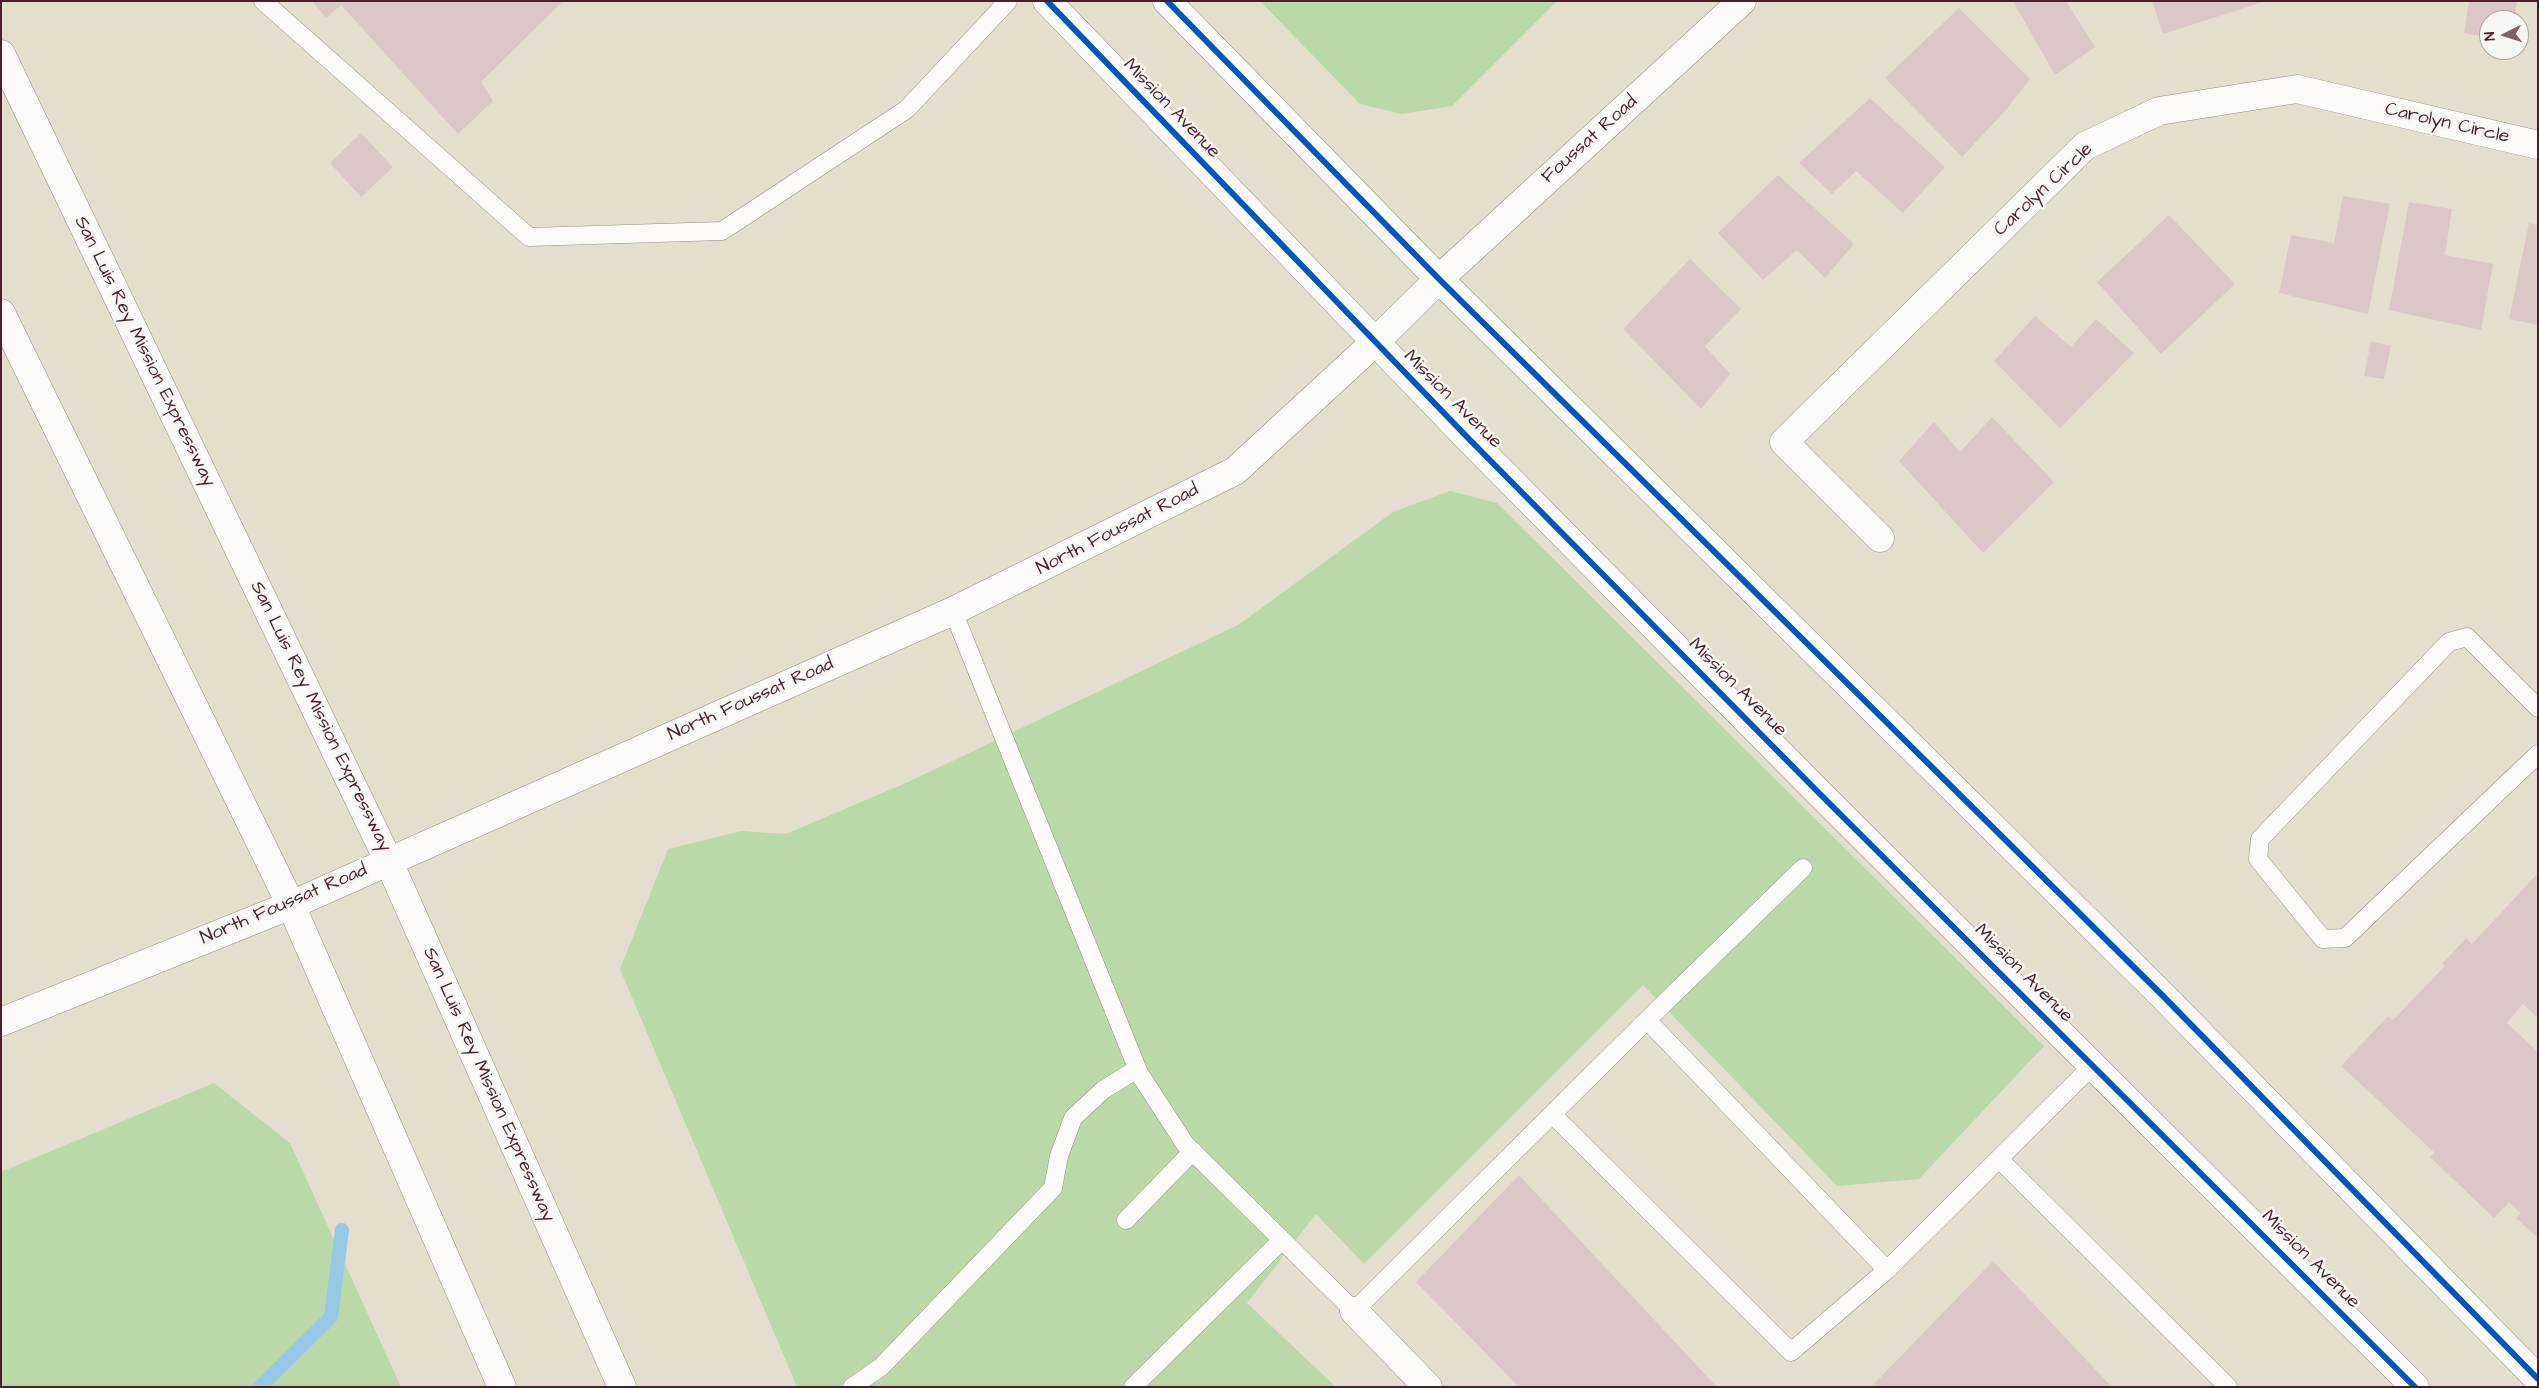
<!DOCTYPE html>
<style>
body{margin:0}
#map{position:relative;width:2539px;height:1388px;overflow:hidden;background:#e4dece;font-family:"Architects Daughter",sans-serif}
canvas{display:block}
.frame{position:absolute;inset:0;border:2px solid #4a1f2b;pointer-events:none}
.north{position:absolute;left:2479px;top:10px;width:50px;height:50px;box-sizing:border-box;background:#f6f6f2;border:1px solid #b1a0a2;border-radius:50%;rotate:265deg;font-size:14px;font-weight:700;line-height:20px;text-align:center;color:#4a1f2b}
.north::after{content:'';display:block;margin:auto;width:18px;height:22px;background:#806264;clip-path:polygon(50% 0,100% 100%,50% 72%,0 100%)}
</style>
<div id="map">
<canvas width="2539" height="1388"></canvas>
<div class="frame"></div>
<div class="north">N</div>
</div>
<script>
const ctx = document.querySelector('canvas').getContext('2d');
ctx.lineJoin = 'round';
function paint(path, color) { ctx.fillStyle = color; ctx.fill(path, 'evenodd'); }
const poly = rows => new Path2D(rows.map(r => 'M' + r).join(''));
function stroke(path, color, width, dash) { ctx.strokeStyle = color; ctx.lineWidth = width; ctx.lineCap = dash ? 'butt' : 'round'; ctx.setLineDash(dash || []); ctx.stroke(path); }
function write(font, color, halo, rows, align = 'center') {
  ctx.font = font + ' "Architects Daughter",sans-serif'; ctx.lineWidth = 5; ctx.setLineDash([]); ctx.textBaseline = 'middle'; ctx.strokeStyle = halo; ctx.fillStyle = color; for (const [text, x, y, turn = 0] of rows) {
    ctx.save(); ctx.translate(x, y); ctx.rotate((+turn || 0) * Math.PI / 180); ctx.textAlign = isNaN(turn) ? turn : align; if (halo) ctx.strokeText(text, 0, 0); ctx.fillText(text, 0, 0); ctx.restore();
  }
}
const green = poly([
 [1260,1,1557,1,1452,106,1401,114,1360,104],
 [1450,491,1497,503,2044,1046,1919,1179,1837,1186,1643,985,1364,1264,1316,1214,1247,1303,1336,1387,797,1387,620,969,668,849,741,831,786,834,908,782,1238,625,1393,512],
 [214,1083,290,1143,401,1387,1,1387,1,1172]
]);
const stream = poly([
 [260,1387,331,1317,342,1230]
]);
const building = poly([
 [312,1,563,1,481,82,493,101,458,134,341,5,326,18],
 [2013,1,2066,1,2095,47,2055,75],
 [2152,1,2263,1,2263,2,2163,34],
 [2469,1,2517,1,2514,20,2489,20,2489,38,2464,33],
 [1959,8,2030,79,2005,111,1962,157,1885,78],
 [1870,98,1945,167,1903,213,1856,171,1832,194,1799,163],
 [361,133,393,167,361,197,330,163],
 [1778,175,1854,244,1825,278,1797,250,1763,280,1718,233],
 [2343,196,2390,204,2368,314,2279,293,2291,235,2334,243],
 [2409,202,2452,209,2445,255,2493,264,2481,330,2389,310],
 [2169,215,2235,284,2161,354,2097,282],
 [2529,223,2538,225,2538,325,2509,319],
 [1690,259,1741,309,1705,346,1730,374,1701,409,1623,329],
 [2035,316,2071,347,2096,319,2134,353,2060,428,1994,361],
 [2371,341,2391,346,2384,379,2364,376],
 [1992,417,2054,482,1983,553,1899,461,1934,422,1960,452],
 [2538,873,2538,1018,2523,1004,2507,1023,2538,1052,2538,1238,2516,1218,2521,1213,2509,1202,2494,1218,2430,1157,2435,1153,2341,1066,2388,1016,2393,1020,2445,966,2442,964,2466,938,2472,944],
 [1519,1175,1717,1387,1519,1387,1416,1282],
 [1993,1261,2112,1387,1871,1387]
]);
const service = poly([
 [263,1,529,237,722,231,907,109,1008,1],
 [953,611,1139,1073,1185,1144,1354,1311,1647,1020,1887,1270,2093,1065],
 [2538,708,2467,637,2449,642,2260,839,2258,859,2323,939,2345,938,2538,754],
 [1647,1020,1803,868],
 [1552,1114,1791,1352,1887,1270],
 [1999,1159,2228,1387],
 [1126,1220,1193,1151],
 [852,1387,881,1367,1053,1188,1059,1156,1073,1118,1103,1090,1137,1069],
 [1133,1387,1282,1240]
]);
const minor = poly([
 [1880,538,1784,442,2085,146,2159,111,2297,89,2538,145],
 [1354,1311,1428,1387]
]);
const secondary = poly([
 [1,1022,291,905,953,611,1235,471,1374,343,1439,279,1742,1]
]);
const primary = poly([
 [1047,1,1469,439,1819,793,2415,1387],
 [1167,1,1439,279,2163,996,2538,1379]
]);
const trunk = poly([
 [1,54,388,860,622,1387],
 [1,313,291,905,502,1387]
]);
const cycleway = poly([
 [1047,1,1469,439,1819,793,2415,1387],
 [1167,1,1439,279,2163,996,2538,1379]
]);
const streetNames = [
 ["Mission Avenue",1171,109,46],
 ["Carolyn Circle",2447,124,13],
 ["Foussat Road",1590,140,-42],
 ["Carolyn Circle",2044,190,-43],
 ["San Luis Rey Mission Expressway",144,352,64],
 ["Mission Avenue",1452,400,45],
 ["North Foussat Road",1118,530,-27],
 ["Mission Avenue",1737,688,45],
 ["North Foussat Road",751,700,-24],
 ["San Luis Rey Mission Expressway",320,717,64],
 ["North Foussat Road",284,905,-23],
 ["Mission Avenue",2023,974,45],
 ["San Luis Rey Mission Expressway",488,1085,66],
 ["Mission Avenue",2310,1260,45]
];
paint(green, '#bbd9a8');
stroke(stream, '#97c8e4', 14);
paint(building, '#dac8c8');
stroke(service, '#968c85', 19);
stroke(minor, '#968c85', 29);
stroke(secondary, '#968c85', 29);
stroke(primary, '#968c85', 29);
stroke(trunk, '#968c85', 29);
stroke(service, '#fbfaf8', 18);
stroke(minor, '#fbfaf8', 28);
stroke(secondary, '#fbfaf8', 28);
stroke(primary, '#fbfaf8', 28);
stroke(trunk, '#fbfaf8', 28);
stroke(cycleway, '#0057b8', 6);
write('19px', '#4a1f2b', '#f6f6f2', streetNames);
</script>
